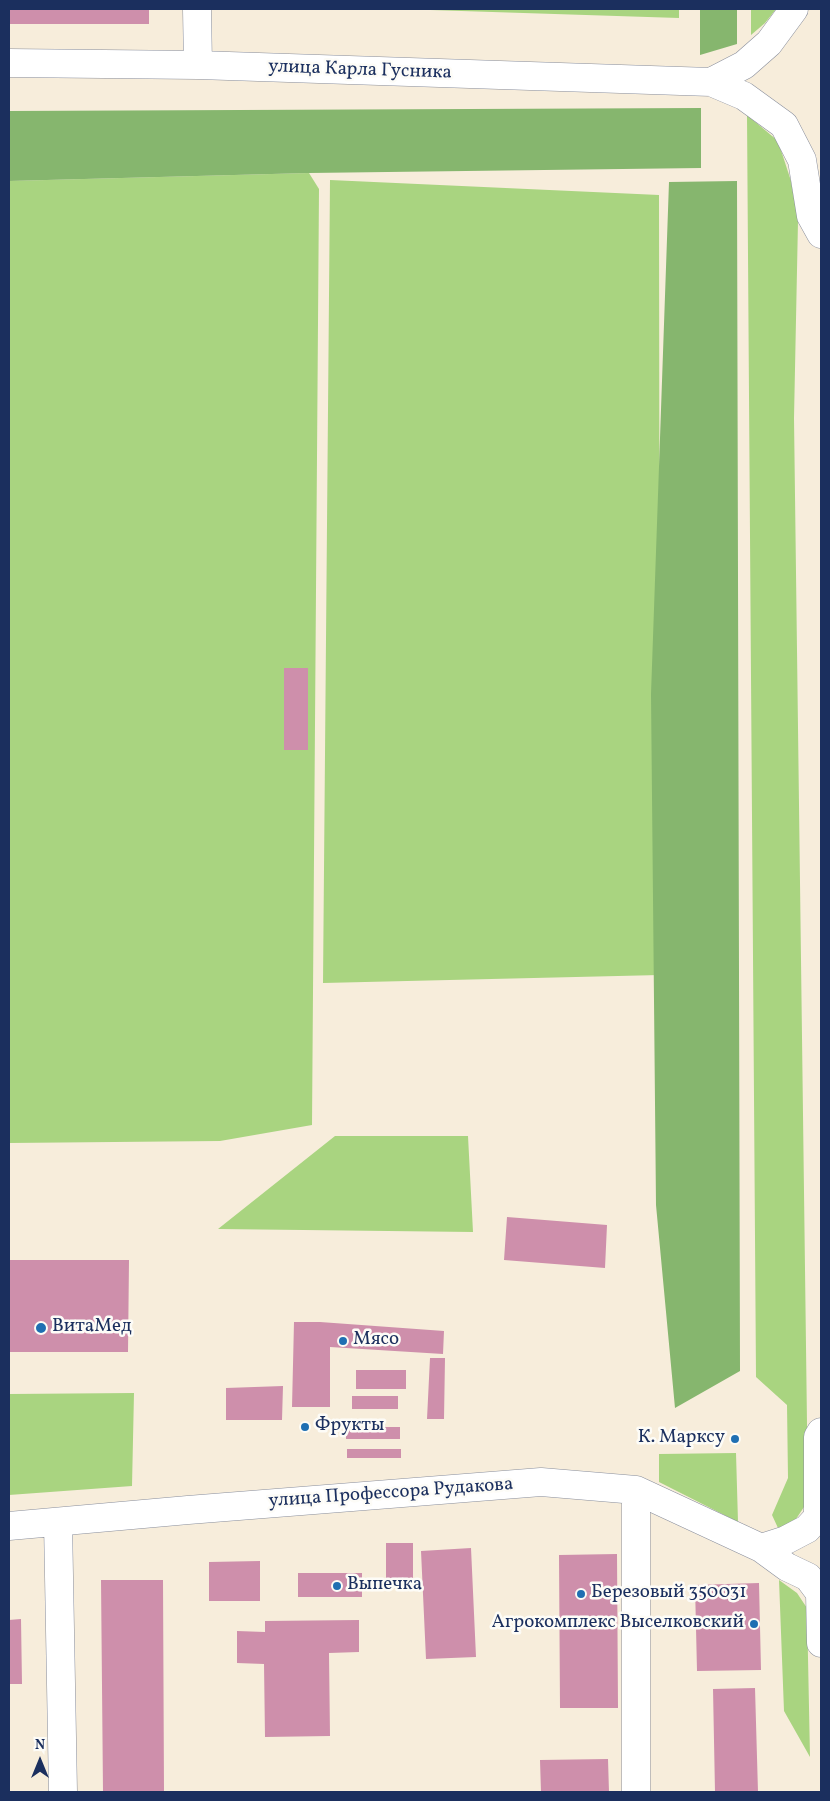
<!DOCTYPE html>
<meta charset="utf-8">
<style>
body{margin:0}
#map{position:relative;width:830px;height:1801px;overflow:hidden;background:#f7eddb;font-family:Vollkorn,serif}
canvas{display:block}
.frame{position:absolute;inset:0;border:10px solid #1b2f5e;pointer-events:none}
.north{position:absolute;left:15px;top:1736px;width:50px;height:50px;-webkit-text-stroke:4px #fdfcf7;paint-order:stroke;rotate:0deg;font-size:14px;font-weight:700;line-height:20px;text-align:center;color:#1b2f5e}
.north::after{content:'';display:block;margin:auto;width:18px;height:22px;background:#1b2f5e;clip-path:polygon(50% 0,100% 100%,50% 72%,0 100%)}
</style>
<div id="map">
<canvas width="830" height="1801"></canvas>
<div class="frame"></div>
<div class="north">N</div>
</div>
<script>
const ctx = document.querySelector('canvas').getContext('2d');
ctx.lineJoin = 'round';
function paint(path, color) { ctx.fillStyle = color; ctx.fill(path, 'evenodd'); }
const poly = rows => new Path2D(rows.map(r => 'M' + r).join(''));
function stroke(path, color, width, dash) { ctx.strokeStyle = color; ctx.lineWidth = width; ctx.lineCap = dash ? 'butt' : 'round'; ctx.setLineDash(dash || []); ctx.stroke(path); }
function write(font, color, halo, rows, align = 'center') {
  ctx.font = font + ' Vollkorn,serif'; ctx.lineWidth = 5; ctx.setLineDash([]); ctx.textBaseline = 'middle'; ctx.strokeStyle = halo; ctx.fillStyle = color; for (const [text, x, y, turn = 0] of rows) {
    ctx.save(); ctx.translate(x, y); ctx.rotate((+turn || 0) * Math.PI / 180); ctx.textAlign = isNaN(turn) ? turn : align; if (halo) ctx.strokeText(text, 0, 0); ctx.fillText(text, 0, 0); ctx.restore();
  }
}
const green = poly([
 [399,9,679,9,679,18],
 [751,9,776,9,765,23,751,35],
 [747,115,778,141,791,181,798,221,794,418,808,1501,794,1522,778,1528,772,1515,788,1478,787,1405,756,1377],
 [309,173,319,189,312,1125,220,1141,9,1143,9,181],
 [330,180,659,195,660,975,323,983],
 [335,1136,468,1136,473,1232,218,1229],
 [134,1393,132,1486,9,1495,9,1394],
 [736,1453,738,1522,659,1482,659,1454],
 [779,1580,797,1593,807,1608,810,1757,784,1711]
]);
const forest = poly([
 [700,9,737,9,737,44,700,55],
 [701,108,701,168,309,173,9,181,9,111],
 [737,181,740,1371,675,1408,656,1205,651,694,669,182]
]);
const building = poly([
 [9,9,149,9,149,24,9,24],
 [284,668,308,668,308,750,284,750],
 [507,1217,607,1225,605,1268,504,1260],
 [9,1260,129,1260,128,1352,9,1352],
 [294,1322,320,1322,444,1331,443,1354,330,1347,330,1407,292,1407],
 [430,1358,445,1358,444,1419,427,1419],
 [356,1370,406,1370,406,1389,356,1389],
 [283,1386,282,1420,226,1420,226,1388],
 [352,1396,398,1396,398,1409,352,1409],
 [346,1427,400,1427,400,1439,346,1439],
 [347,1449,401,1449,401,1458,347,1458],
 [386,1543,413,1543,413,1583,386,1583],
 [471,1548,476,1657,426,1659,421,1551],
 [617,1554,618,1708,560,1708,559,1555],
 [260,1561,260,1601,209,1601,209,1562],
 [298,1573,362,1573,362,1597,298,1597],
 [101,1580,163,1580,164,1792,103,1792],
 [759,1583,761,1670,697,1671,695,1585],
 [21,1619,22,1684,9,1684,9,1620],
 [359,1620,359,1652,329,1653,330,1736,265,1737,264,1664,237,1663,237,1631,265,1632,265,1621],
 [755,1688,758,1792,715,1792,713,1689],
 [608,1759,609,1792,541,1792,540,1760]
]);
const minor = poly([
 [197,9,198,65],
 [9,63,198,65,711,82,744,96,784,125,802,160,811,216,821,234],
 [711,82,744,65,769,43,794,9],
 [636,1490,636,1792],
 [58,1522,63,1792],
 [9,1526,188,1510,541,1482,636,1490,761,1548,787,1567,808,1577,820,1593,821,1643],
 [761,1548,786,1540,807,1529,818,1517,818,1437,821,1432]
]);
const markers = [
 [41,1328,6,"#1f6fb2"],
 [343,1341,5,"#1f6fb2"],
 [305,1427,5,"#1f6fb2"],
 [735,1439,5,"#1f6fb2"],
 [337,1586,5,"#1f6fb2"],
 [581,1594,5,"#1f6fb2"],
 [754,1624,5,"#1f6fb2"]
];
const streetNames = [
 ["улица Карла Гусника",360,71,2],
 ["улица Профессора Рудакова",391,1494,-4]
];
const poiNames = [
 ["ВитаMед",52,1328],
 ["Мясо",353,1341],
 ["Фрукты",315,1427],
 ["К. Марксу",725,1439,"right"],
 ["Выпечка",347,1586],
 ["Березовый 350031",591,1594],
 ["Агрокомплекс Выселковский",744,1624,"right"]
];
paint(green, '#a9d480');
paint(forest, '#86b66e');
paint(building, '#ce8fab');
stroke(minor, '#898e9c', 29);
stroke(minor, '#fff', 28);
for (const [x, y, r, color] of markers) { const dot = new Path2D(); dot.arc(x, y, r, 0, 2 * Math.PI); ctx.fillStyle = color; ctx.fill(dot); stroke(dot, '#fdfcf7', 2); }
write('19px', '#1b2f5e', '#fdfcf7', streetNames);
write('19px', '#1b2f5e', '#fdfcf7', poiNames, 'left');
</script>
